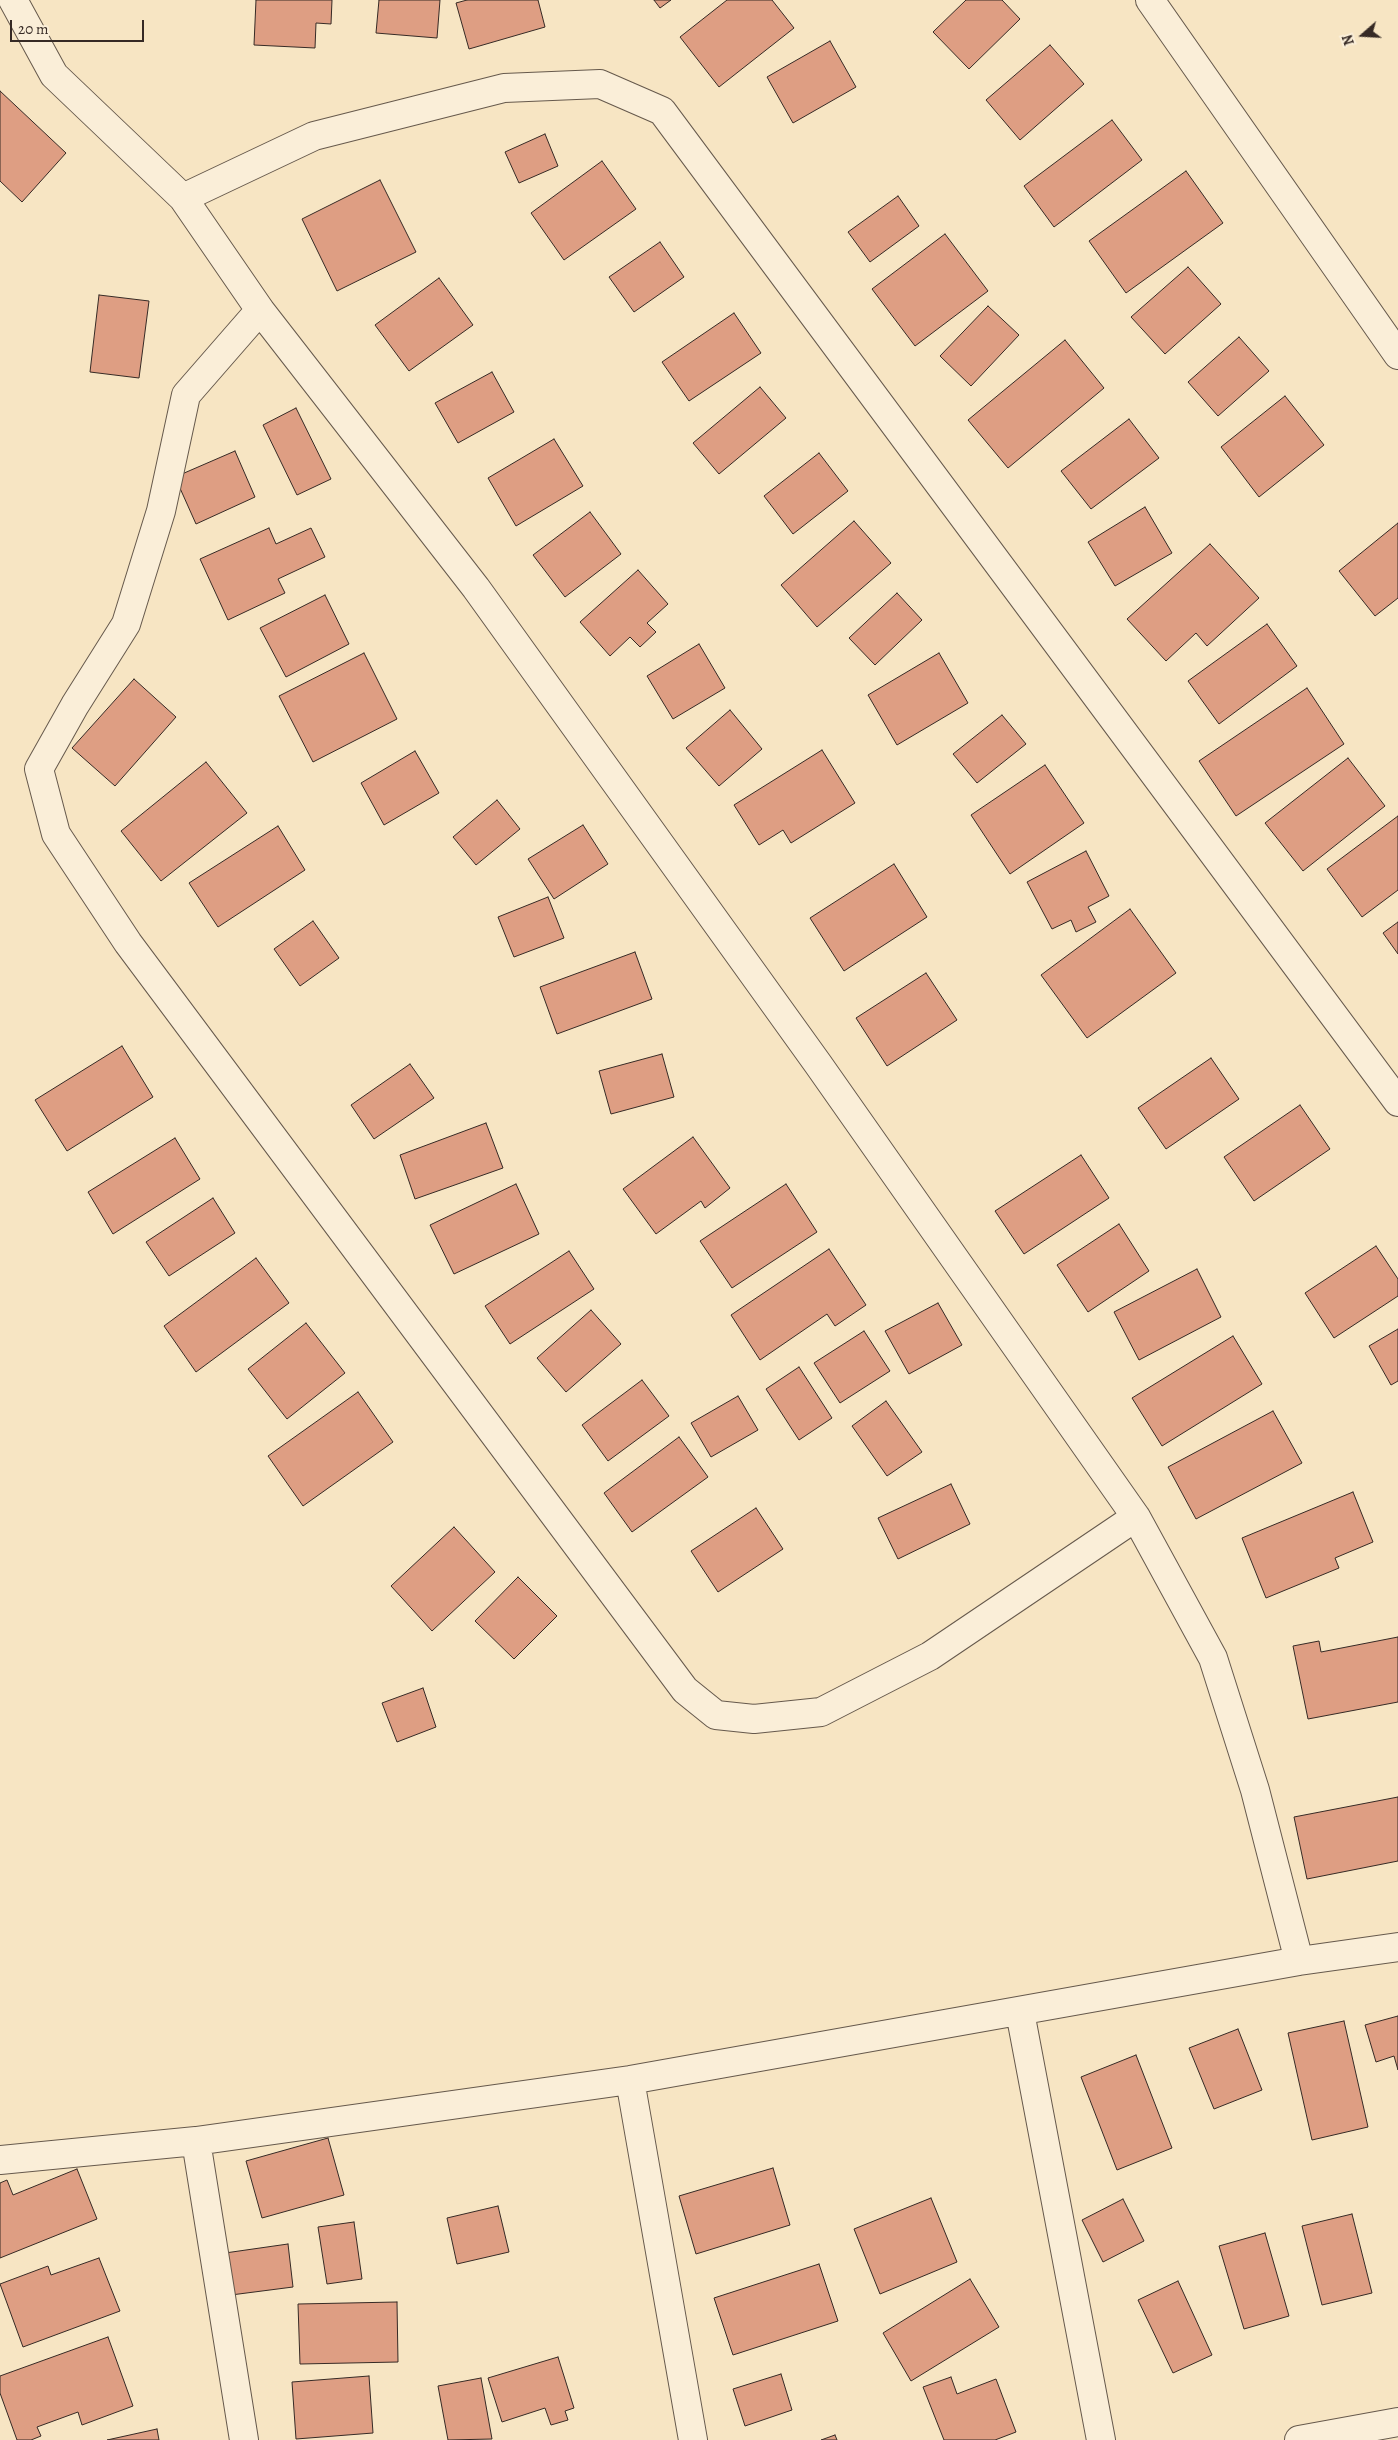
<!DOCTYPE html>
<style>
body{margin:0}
#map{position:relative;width:1398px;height:2440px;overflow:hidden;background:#f7e5c3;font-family:Alegreya,serif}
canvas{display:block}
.north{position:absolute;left:1338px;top:10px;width:50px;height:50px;-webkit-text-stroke:4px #faeed8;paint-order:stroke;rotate:251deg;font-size:14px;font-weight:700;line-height:20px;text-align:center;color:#362a25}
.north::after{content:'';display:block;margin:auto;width:18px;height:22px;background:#362a25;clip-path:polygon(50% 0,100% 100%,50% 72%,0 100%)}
.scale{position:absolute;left:10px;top:20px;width:134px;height:22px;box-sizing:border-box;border:2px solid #362a25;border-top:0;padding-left:6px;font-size:15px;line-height:18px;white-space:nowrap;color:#362a25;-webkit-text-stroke:4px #faeed8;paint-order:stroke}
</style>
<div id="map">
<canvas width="1398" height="2440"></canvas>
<div class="north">N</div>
<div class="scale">20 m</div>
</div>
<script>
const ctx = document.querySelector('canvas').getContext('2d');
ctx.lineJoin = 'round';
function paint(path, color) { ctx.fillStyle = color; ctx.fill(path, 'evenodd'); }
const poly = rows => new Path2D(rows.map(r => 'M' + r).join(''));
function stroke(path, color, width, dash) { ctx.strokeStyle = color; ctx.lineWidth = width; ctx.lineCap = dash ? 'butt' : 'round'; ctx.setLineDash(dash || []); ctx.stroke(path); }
const building = poly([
 [256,0,332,0,331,24,316,23,315,48,254,45,256,0],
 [379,0,440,0,437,38,376,33,379,0],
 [467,0,538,0,545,27,469,49,456,3,467,0],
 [654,0,671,0,660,8,654,0],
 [727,0,772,0,794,28,719,87,680,37,727,0],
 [966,0,1002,0,1020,19,969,69,933,32,966,0],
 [830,41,856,87,793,123,767,77,830,41],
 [1050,45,1084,84,1020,140,986,100,1050,45],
 [0,91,66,153,22,202,0,181,0,91],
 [1112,120,1142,160,1054,227,1024,186,1112,120],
 [545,134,558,166,519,183,505,152,545,134],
 [602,161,636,209,564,260,531,213,602,161],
 [1186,171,1223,223,1126,293,1089,241,1186,171],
 [380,180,416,252,337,291,302,219,380,180],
 [898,196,919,226,870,262,848,232,898,196],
 [945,234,988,291,915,346,872,289,945,234],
 [660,242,684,277,634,312,609,277,660,242],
 [1188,267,1221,304,1165,354,1131,317,1188,267],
 [439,278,473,325,409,371,375,325,439,278],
 [99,295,149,301,139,378,90,372,99,295],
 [988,306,1019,335,971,386,940,356,988,306],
 [734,313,761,353,689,401,662,362,734,313],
 [1239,337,1269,371,1218,416,1188,382,1239,337],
 [1065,340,1104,388,1008,468,968,420,1065,340],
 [492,372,514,412,458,443,435,403,492,372],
 [760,387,786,418,719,474,693,443,760,387],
 [1285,396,1324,445,1259,497,1221,447,1285,396],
 [296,408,331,479,297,495,263,425,296,408],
 [1129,419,1159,458,1091,509,1061,471,1129,419],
 [554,439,583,486,516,526,488,478,554,439],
 [235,451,255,497,196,524,175,477,235,451],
 [819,453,848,491,793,534,764,496,819,453],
 [1145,507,1172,553,1115,586,1088,542,1145,507],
 [590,512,621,554,565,597,533,555,590,512],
 [854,521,891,563,817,627,781,585,854,521],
 [1398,523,1398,598,1375,616,1339,571,1398,523],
 [269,528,276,544,311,528,325,557,278,579,285,593,228,620,200,559,269,528],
 [1210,544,1259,598,1207,646,1196,633,1166,661,1127,619,1210,544],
 [638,570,668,604,647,623,656,632,640,647,630,637,610,656,580,622,638,570],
 [897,593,922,620,875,665,849,638,897,593],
 [325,595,349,644,286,677,260,628,325,595],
 [1267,624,1297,666,1219,724,1188,681,1267,624],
 [699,644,725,688,673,719,647,676,699,644],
 [364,653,397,719,313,762,279,696,364,653],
 [939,653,968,703,897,745,868,695,939,653],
 [134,679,176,717,115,786,72,748,134,679],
 [1307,688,1344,744,1236,816,1199,761,1307,688],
 [730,710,762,749,719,786,686,748,730,710],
 [1002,715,1026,744,977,783,953,754,1002,715],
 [822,750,855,803,791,843,783,830,759,845,734,805,822,750],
 [415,751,439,793,384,825,361,783,415,751],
 [1348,758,1385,806,1303,871,1265,823,1348,758],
 [206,762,247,813,161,881,121,831,206,762],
 [1045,765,1084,823,1010,874,971,815,1045,765],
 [497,800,520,829,476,865,453,837,497,800],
 [1398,816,1398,890,1362,917,1327,869,1398,816],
 [583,825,608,864,554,899,528,859,583,825],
 [278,826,305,870,218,927,189,883,278,826],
 [1086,851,1109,896,1088,907,1096,922,1076,932,1071,920,1052,929,1027,882,1086,851],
 [894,864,927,917,844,971,810,918,894,864],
 [548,897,564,938,514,957,498,917,548,897],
 [1130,909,1176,973,1087,1038,1041,975,1130,909],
 [313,921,339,958,300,986,274,949,313,921],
 [1398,922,1398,954,1383,933,1398,922],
 [635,952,652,999,557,1034,540,987,635,952],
 [926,973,957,1020,887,1066,856,1018,926,973],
 [122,1046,153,1097,67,1151,35,1100,122,1046],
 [662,1054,674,1097,611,1114,599,1071,662,1054],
 [1211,1058,1239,1099,1166,1149,1138,1108,1211,1058],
 [410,1064,434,1098,374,1139,351,1105,410,1064],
 [1300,1105,1330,1149,1254,1201,1224,1157,1300,1105],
 [486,1123,503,1168,415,1199,400,1155,486,1123],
 [693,1137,730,1188,705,1208,701,1201,656,1234,623,1189,693,1137],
 [175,1138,200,1179,113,1234,88,1192,175,1138],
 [1081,1155,1109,1198,1024,1254,995,1211,1081,1155],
 [516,1184,539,1234,454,1274,430,1225,516,1184],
 [786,1184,817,1232,732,1288,700,1241,786,1184],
 [213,1198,235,1233,169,1276,146,1242,213,1198],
 [1119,1224,1149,1271,1088,1312,1057,1265,1119,1224],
 [1376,1246,1398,1279,1398,1296,1334,1338,1305,1293,1376,1246],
 [829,1249,866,1305,835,1326,827,1314,760,1360,731,1315,829,1249],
 [569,1251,594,1289,510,1344,485,1306,569,1251],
 [256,1258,289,1303,196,1372,164,1326,256,1258],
 [1197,1269,1221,1317,1139,1360,1114,1312,1197,1269],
 [938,1303,962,1345,909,1374,885,1331,938,1303],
 [591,1310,621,1344,566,1392,537,1358,591,1310],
 [306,1323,345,1373,287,1419,248,1369,306,1323],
 [1398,1329,1398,1381,1391,1385,1369,1346,1398,1329],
 [864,1331,890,1371,840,1403,814,1363,864,1331],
 [1233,1336,1262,1384,1162,1446,1132,1398,1233,1336],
 [799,1367,832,1418,799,1440,766,1389,799,1367],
 [642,1380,669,1416,608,1461,582,1425,642,1380],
 [358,1392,393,1442,303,1506,268,1456,358,1392],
 [738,1396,758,1430,711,1457,691,1423,738,1396],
 [886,1401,922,1452,887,1476,852,1426,886,1401],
 [1273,1411,1302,1463,1196,1519,1168,1467,1273,1411],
 [679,1437,708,1477,632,1532,604,1493,679,1437],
 [951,1484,970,1524,898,1559,878,1518,951,1484],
 [1353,1492,1373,1542,1335,1558,1339,1568,1266,1598,1242,1538,1353,1492],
 [756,1508,783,1549,718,1592,691,1551,756,1508],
 [454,1527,495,1572,432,1631,391,1586,454,1527],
 [518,1577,557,1616,514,1659,475,1621,518,1577],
 [1398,1637,1398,1702,1308,1719,1293,1646,1319,1641,1321,1652,1398,1637],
 [423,1688,436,1727,397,1742,382,1703,423,1688],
 [1398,1797,1398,1861,1307,1879,1294,1817,1398,1797],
 [1398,2016,1398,2070,1394,2056,1376,2062,1365,2025,1398,2016],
 [1344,2021,1368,2127,1312,2140,1288,2033,1344,2021],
 [1238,2029,1262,2090,1214,2109,1189,2048,1238,2029],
 [1136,2055,1172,2148,1117,2170,1081,2077,1136,2055],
 [328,2138,344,2195,262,2218,246,2161,328,2138],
 [773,2168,790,2225,696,2254,679,2196,773,2168],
 [77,2169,97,2219,0,2258,0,2183,7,2180,13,2195,77,2169],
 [931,2198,957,2262,880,2294,854,2229,931,2198],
 [1123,2199,1144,2241,1103,2262,1082,2220,1123,2199],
 [498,2206,509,2252,457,2264,447,2218,498,2206],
 [1352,2214,1372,2293,1322,2305,1302,2226,1352,2214],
 [354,2222,362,2279,327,2284,318,2227,354,2222],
 [1265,2233,1289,2316,1244,2329,1219,2246,1265,2233],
 [288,2244,293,2287,231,2295,225,2253,288,2244],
 [99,2258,120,2311,23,2347,0,2284,48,2266,51,2275,99,2258],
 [819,2264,838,2321,733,2355,714,2298,819,2264],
 [970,2279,999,2327,911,2381,883,2333,970,2279],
 [1178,2281,1212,2355,1173,2373,1138,2300,1178,2281],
 [397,2302,398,2362,300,2364,298,2304,397,2302],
 [108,2337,133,2406,82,2425,78,2412,37,2427,41,2436,31,2440,17,2440,0,2393,0,2376,108,2337],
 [558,2357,574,2408,565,2411,568,2420,551,2425,545,2408,502,2422,488,2378,558,2357],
 [781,2374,792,2410,745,2426,733,2389,781,2374],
 [369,2376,373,2433,296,2439,292,2382,369,2376],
 [951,2377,957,2394,996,2379,1016,2432,995,2440,944,2440,923,2387,951,2377],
 [481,2378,492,2439,448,2440,438,2386,481,2378],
 [157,2429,159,2440,107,2440,157,2429],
 [835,2435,837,2440,821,2440,835,2435]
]);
const minor = poly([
 [13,0,54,75,183,198,314,136,504,88,600,84,662,111,1398,1102],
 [1150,0,1398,355],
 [183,198,260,310,476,588,818,1064,1136,1517,1213,1658,1255,1790,1299,1961],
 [260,310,186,395,161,511,126,624,75,705,39,769,56,834,128,943,685,1690,716,1715,754,1719,821,1712,930,1656,1136,1517],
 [1020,2012,1101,2440],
 [630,2080,693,2440],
 [196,2141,244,2440],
 [0,2160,196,2141,630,2080,1299,1961,1398,1947],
 [1299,2440,1398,2422]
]);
paint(building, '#de9e83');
stroke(building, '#362a25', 1);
stroke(minor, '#66594c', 30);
stroke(minor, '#faeed8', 28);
</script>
